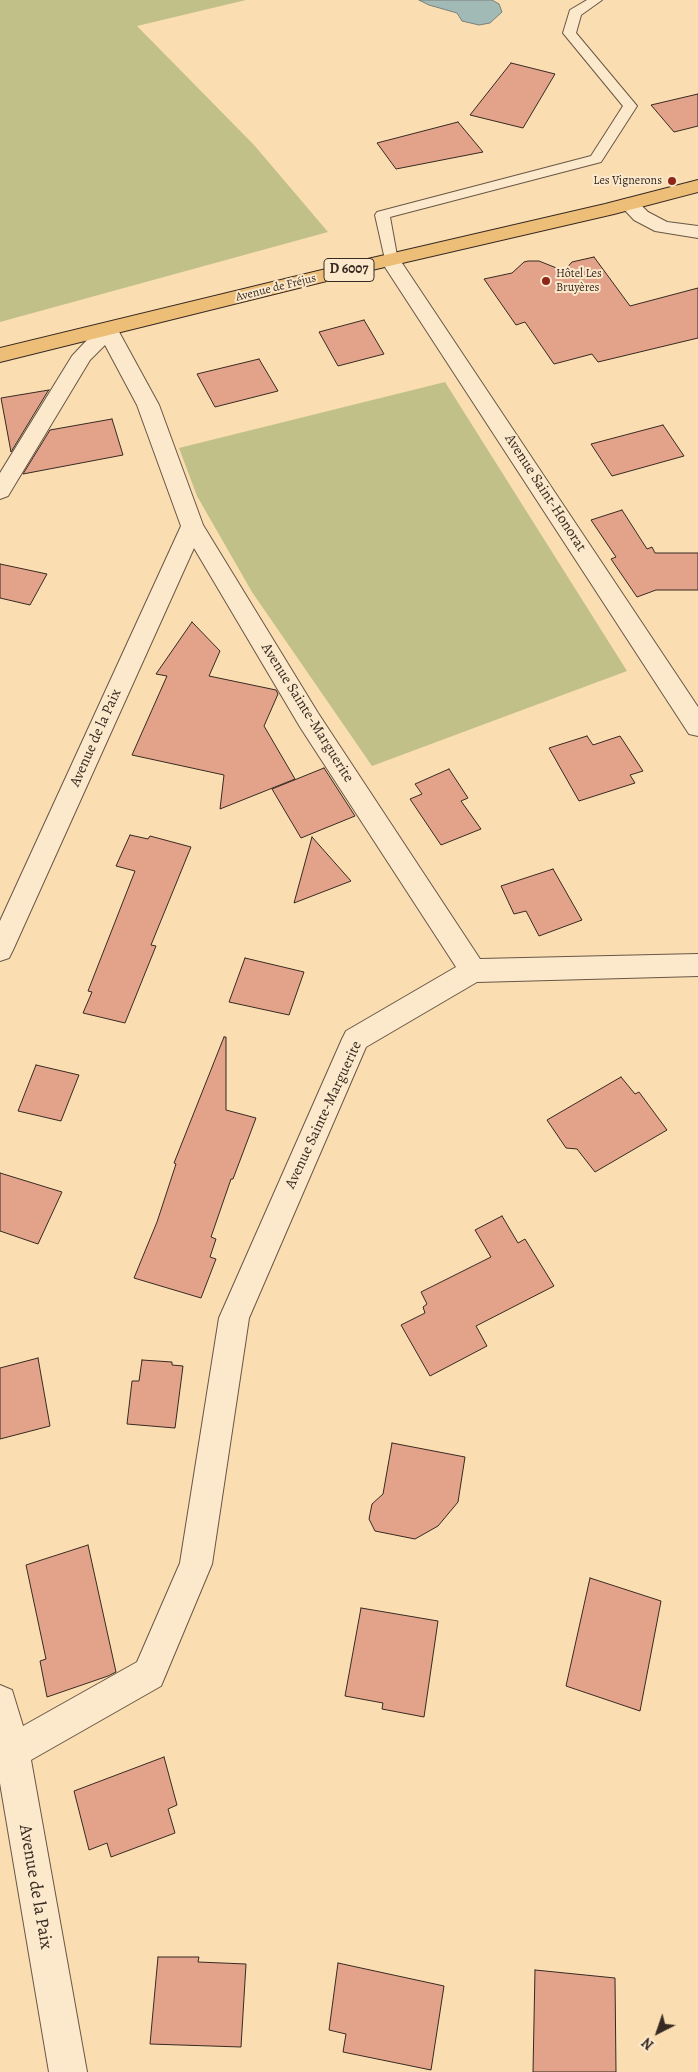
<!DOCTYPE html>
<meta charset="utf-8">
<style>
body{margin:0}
#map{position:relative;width:698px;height:2072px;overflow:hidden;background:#faddb1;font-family:Alegreya,serif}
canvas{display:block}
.north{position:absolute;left:633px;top:2007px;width:50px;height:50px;-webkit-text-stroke:4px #fce9cc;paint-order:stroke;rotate:221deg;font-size:14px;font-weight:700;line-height:20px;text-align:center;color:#372a22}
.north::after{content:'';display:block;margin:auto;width:18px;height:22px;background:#372a22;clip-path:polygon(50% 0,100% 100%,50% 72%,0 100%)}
</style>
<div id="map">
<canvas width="698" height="2072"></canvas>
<div class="north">N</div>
</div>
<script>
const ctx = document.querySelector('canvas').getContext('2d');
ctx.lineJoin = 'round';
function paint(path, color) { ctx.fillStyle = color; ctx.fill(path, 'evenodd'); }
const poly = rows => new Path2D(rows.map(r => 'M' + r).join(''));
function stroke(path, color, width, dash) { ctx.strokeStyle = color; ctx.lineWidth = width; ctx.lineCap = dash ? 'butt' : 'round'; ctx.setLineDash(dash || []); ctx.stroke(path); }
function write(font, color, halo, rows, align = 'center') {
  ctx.font = font + ' Alegreya,serif'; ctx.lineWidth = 4; ctx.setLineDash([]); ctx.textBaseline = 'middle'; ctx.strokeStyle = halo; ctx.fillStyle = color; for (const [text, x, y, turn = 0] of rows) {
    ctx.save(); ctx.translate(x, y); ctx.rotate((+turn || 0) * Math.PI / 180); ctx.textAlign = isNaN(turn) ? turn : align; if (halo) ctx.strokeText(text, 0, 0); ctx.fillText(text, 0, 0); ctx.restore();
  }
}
const green = poly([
 [0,0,246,0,137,26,254,145,328,232,0,322],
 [445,382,627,671,372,766,252,592,197,496,179,448]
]);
const water = poly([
 [419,0,492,0,499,4,502,12,490,23,479,25,462,21,457,13,429,5,419,0]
]);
const building = poly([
 [511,63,555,74,523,128,470,115,511,63],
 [698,94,698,126,674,132,651,105,698,94],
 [458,122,483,152,396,169,377,143,458,122],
 [594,257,630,306,698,288,698,338,598,362,592,354,554,364,525,322,516,325,484,279,512,273,524,262,528,261,539,261,564,271,572,262,594,257],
 [364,320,384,354,338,366,319,332,364,320],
 [259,359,278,391,215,407,197,374,259,359],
 [49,390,48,391,11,452,1,398,49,390],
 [112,419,123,455,23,474,50,430,112,419],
 [663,425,684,456,612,476,591,444,663,425],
 [622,510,647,549,652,547,655,553,698,553,698,590,656,590,637,597,611,559,616,557,591,520,622,510],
 [0,564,47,574,30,605,0,598,0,564],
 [192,622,220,651,209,676,276,690,278,694,264,726,295,779,220,809,224,775,132,755,167,676,156,674,192,622],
 [587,736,593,745,620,736,643,771,630,775,635,783,579,801,549,748,587,736],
 [324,768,355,816,301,838,272,789,324,768],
 [449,769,468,798,461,801,481,829,441,845,410,799,422,794,415,784,449,769],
 [130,835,148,839,150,836,191,847,151,945,156,946,125,1023,83,1013,92,992,88,991,135,871,116,866,130,835],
 [312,837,351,881,294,903,312,837],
 [553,869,582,920,539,936,526,911,514,914,501,886,553,869],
 [245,958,304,972,289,1015,229,1002,245,958],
 [224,1037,226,1037,226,1110,256,1118,233,1179,231,1179,211,1237,216,1239,210,1257,216,1259,201,1298,134,1278,157,1222,176,1164,174,1163,224,1037],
 [36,1065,79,1075,61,1121,18,1111,36,1065],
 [621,1077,635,1094,639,1092,667,1130,595,1172,577,1149,566,1148,547,1120,621,1077],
 [0,1173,62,1192,38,1244,0,1231,0,1173],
 [502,1216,518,1243,525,1239,554,1286,476,1326,487,1346,430,1376,401,1325,425,1313,423,1307,427,1304,421,1292,491,1257,475,1230,502,1216],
 [38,1358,50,1426,0,1439,0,1368,38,1358],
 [142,1360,172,1362,172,1365,183,1366,175,1428,127,1424,132,1381,139,1381,142,1360],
 [392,1443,465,1457,458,1502,438,1526,415,1539,375,1531,369,1519,372,1504,383,1494,392,1443],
 [88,1545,116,1672,108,1676,47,1697,40,1661,46,1659,26,1565,88,1545],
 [590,1578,661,1601,640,1711,566,1686,590,1578],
 [361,1608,438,1621,424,1717,382,1709,383,1703,345,1696,361,1608],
 [164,1757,177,1805,168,1809,175,1833,111,1857,107,1843,89,1850,74,1791,164,1757],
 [158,1957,199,1957,198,1962,246,1964,241,2047,150,2044,158,1957],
 [338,1963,444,1986,431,2070,343,2052,346,2034,329,2030,338,1963],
 [535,1970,615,1978,616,2072,533,2072,535,1970]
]);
const service = poly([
 [587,0,602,0,581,15,576,33,637,106,601,162,390,217,398,261,396,264,391,266,386,264,375,215,377,212,591,156,623,106,563,33,570,10,587,0]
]);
const minor = poly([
 [629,198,636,200,648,212,667,222,698,226,698,238,655,231,634,220,619,204,622,200,629,198],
 [391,255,398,257,698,707,698,736,689,734,381,261,384,257,391,255],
 [108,323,115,325,118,330,159,405,203,525,318,713,480,959,698,954,698,976,477,982,366,1047,249,1318,212,1564,161,1686,31,1760,87,2072,49,2072,0,1783,0,1685,12,1690,23,1726,137,1662,180,1563,219,1318,342,1039,346,1031,456,967,300,727,194,548,13,950,9,958,0,961,0,921,181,526,137,405,105,345,90,360,8,496,0,499,0,473,72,356,101,325,108,323]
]);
const primary = poly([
 [698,180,698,192,614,214,359,273,0,362,0,348,359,261,605,204,698,180]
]);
const markers = [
 [672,181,5,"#8f2418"],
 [546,281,5,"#8f2418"]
];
const farPoinames = [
 ["Les Vignerons",662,181],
 ["Hôtel Les",556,274,"left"],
 ["Bruyères",556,288,"left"]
];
const farStreetnames = [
 ["Avenue de Fréjus",276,288,-14]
];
const shields = [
 [349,270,50]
];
const shieldNames = [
 ["D 6007",349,270]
];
const streetNames = [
 ["Avenue Saint-Honorat",545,493,57],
 ["Avenue Sainte-Marguerite",307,713,58],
 ["Avenue de la Paix",96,738,-66],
 ["Avenue Sainte-Marguerite",324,1115,-65]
];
const nearStreetnames = [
 ["Avenue de la Paix",35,1887,80]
];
paint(green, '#c1c089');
paint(water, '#a2bab6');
stroke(water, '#77807b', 1);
paint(building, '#e2a38a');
stroke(building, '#372a22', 1);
stroke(service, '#685746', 2);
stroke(minor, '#685746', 2);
stroke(primary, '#372a22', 2);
paint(service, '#fce9cc');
paint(minor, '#fce9cc');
paint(primary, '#edbe78');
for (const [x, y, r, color] of markers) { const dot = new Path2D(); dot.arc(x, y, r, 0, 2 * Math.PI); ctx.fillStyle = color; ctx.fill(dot); stroke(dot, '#fce9cc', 2); }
write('12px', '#372a22', '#fce9cc', farPoinames, 'right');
write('12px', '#372a22', '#fce9cc', farStreetnames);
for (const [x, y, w] of shields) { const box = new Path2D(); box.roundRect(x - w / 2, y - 11.5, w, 23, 4); ctx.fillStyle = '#fce9cc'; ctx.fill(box); stroke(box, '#372a22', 1); }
write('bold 14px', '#372a22', null, shieldNames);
write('15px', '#372a22', '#fce9cc', streetNames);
write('18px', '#372a22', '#fce9cc', nearStreetnames);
</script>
